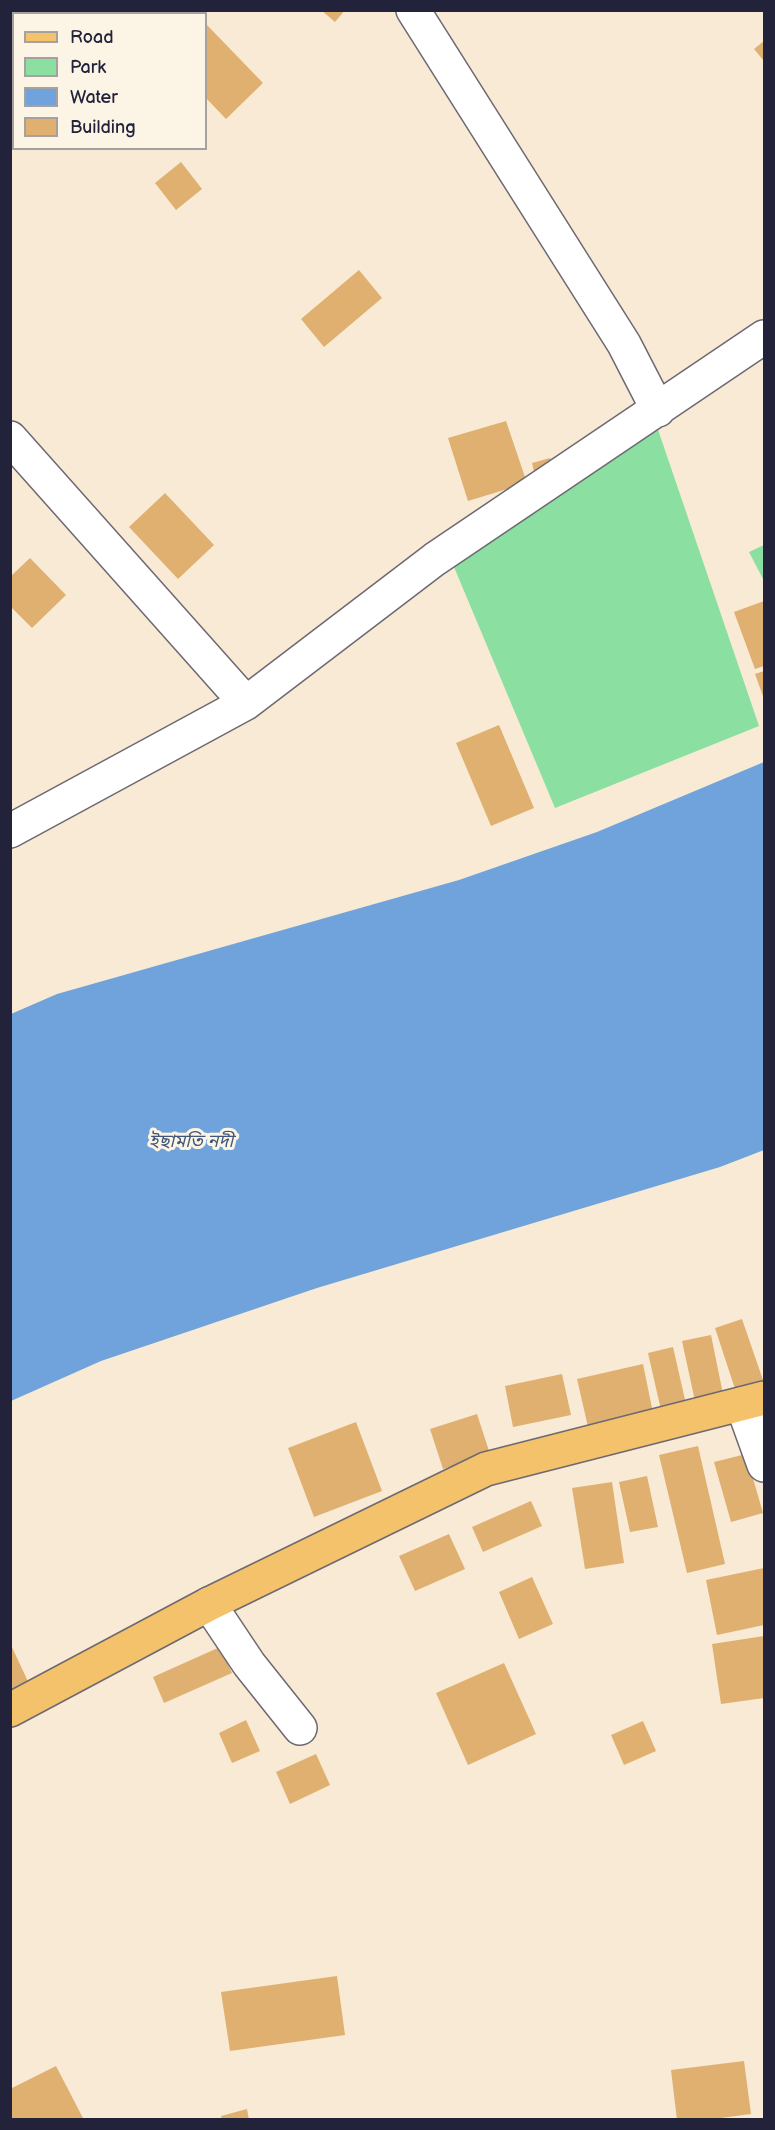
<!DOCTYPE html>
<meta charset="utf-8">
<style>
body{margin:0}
#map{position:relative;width:775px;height:2130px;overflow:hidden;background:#f8ead4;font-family:"Balsamiq Sans",sans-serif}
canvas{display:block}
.frame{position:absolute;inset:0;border:12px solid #22223b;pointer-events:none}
.legend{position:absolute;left:12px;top:12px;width:195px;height:138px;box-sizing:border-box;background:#fcf5e5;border:2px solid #a5a1a1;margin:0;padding:8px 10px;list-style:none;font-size:18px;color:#22223b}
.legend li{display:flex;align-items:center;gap:12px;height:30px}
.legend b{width:30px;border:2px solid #a5a1a1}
</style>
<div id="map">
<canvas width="775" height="2130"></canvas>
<div class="frame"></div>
<ul class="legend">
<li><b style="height:8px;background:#f4c26a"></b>Road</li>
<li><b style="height:16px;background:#8bdfa1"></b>Park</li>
<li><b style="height:16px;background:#70a3db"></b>Water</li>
<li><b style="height:16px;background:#dfb070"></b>Building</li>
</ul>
</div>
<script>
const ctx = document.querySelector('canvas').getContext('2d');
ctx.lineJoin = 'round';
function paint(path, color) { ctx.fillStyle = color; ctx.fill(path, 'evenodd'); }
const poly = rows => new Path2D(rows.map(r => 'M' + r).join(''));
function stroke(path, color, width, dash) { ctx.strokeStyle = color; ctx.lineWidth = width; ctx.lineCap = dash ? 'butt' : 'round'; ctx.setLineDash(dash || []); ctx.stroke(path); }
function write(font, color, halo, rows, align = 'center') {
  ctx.font = font + ' "Balsamiq Sans","Noto Sans Bengali",sans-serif'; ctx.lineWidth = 6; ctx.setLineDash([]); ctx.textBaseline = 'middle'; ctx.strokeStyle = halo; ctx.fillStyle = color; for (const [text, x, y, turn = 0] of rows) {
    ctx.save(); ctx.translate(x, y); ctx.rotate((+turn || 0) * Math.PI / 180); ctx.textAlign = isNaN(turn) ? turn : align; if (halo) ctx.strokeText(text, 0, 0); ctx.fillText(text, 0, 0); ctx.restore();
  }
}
const green = poly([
 [653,415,759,726,555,808,454,567],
 [764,545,764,581,749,552]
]);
const water = poly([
 [764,762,764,1150,720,1167,317,1288,101,1361,11,1401,11,1014,57,994,459,880,597,832]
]);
const building = poly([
 [321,10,345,10,335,22],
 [206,24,263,83,226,119,206,98],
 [764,41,764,61,754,49],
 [181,162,202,189,176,210,155,183],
 [359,270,382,298,324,347,301,319],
 [506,421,527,483,468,501,448,438],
 [550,458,555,476,536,481,532,463],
 [165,493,214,545,178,579,129,527],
 [30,558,66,595,32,628,10,606,10,577],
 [764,601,764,666,755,669,734,612],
 [764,671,764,699,755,674],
 [499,725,534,808,491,826,456,743],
 [742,1319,764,1383,736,1392,715,1328],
 [711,1335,723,1394,695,1401,682,1341],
 [673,1347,686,1404,661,1410,648,1353],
 [643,1364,653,1413,588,1427,577,1379],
 [562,1374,571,1415,513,1427,505,1386],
 [477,1414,490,1454,443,1469,430,1429],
 [356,1422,382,1491,314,1517,288,1448],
 [698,1446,725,1564,687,1573,659,1455],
 [746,1454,763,1513,731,1522,714,1462],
 [647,1476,658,1527,630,1532,619,1482],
 [612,1482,624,1563,585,1569,572,1488],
 [531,1501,542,1526,483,1552,472,1527],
 [449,1534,465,1569,415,1591,399,1556],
 [764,1568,764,1625,717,1635,706,1580],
 [532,1577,553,1624,519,1639,499,1592],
 [764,1636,764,1698,721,1704,712,1644],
 [10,1643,32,1690,10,1700],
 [220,1647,232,1673,164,1703,153,1677],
 [504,1663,536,1734,468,1765,436,1693],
 [246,1720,260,1751,232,1763,219,1733],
 [643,1721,656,1751,624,1765,611,1735],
 [316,1754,330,1785,290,1804,276,1772],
 [337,1976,345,2035,230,2051,221,1992],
 [744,2061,751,2114,706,2120,677,2120,671,2070],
 [56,2066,84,2120,10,2120,10,2089],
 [247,2109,249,2120,222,2120,221,2116]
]);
const street = poly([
 [413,10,624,344,658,410],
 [10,438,246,703],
 [10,831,246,703,435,559,764,337],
 [742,1404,764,1465],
 [209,1604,249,1664,300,1728]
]);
const primary = poly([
 [10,1710,209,1604,486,1469,764,1398]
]);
const waterNames = [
 ["ইছামতি নদী",191,1142]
];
paint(green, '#8bdfa1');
paint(water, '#70a3db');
paint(building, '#dfb070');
stroke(street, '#6d6871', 36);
stroke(primary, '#6d6871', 36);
stroke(street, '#fff', 33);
stroke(primary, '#f4c26a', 33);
write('italic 18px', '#41567b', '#fcf5e5', waterNames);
</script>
